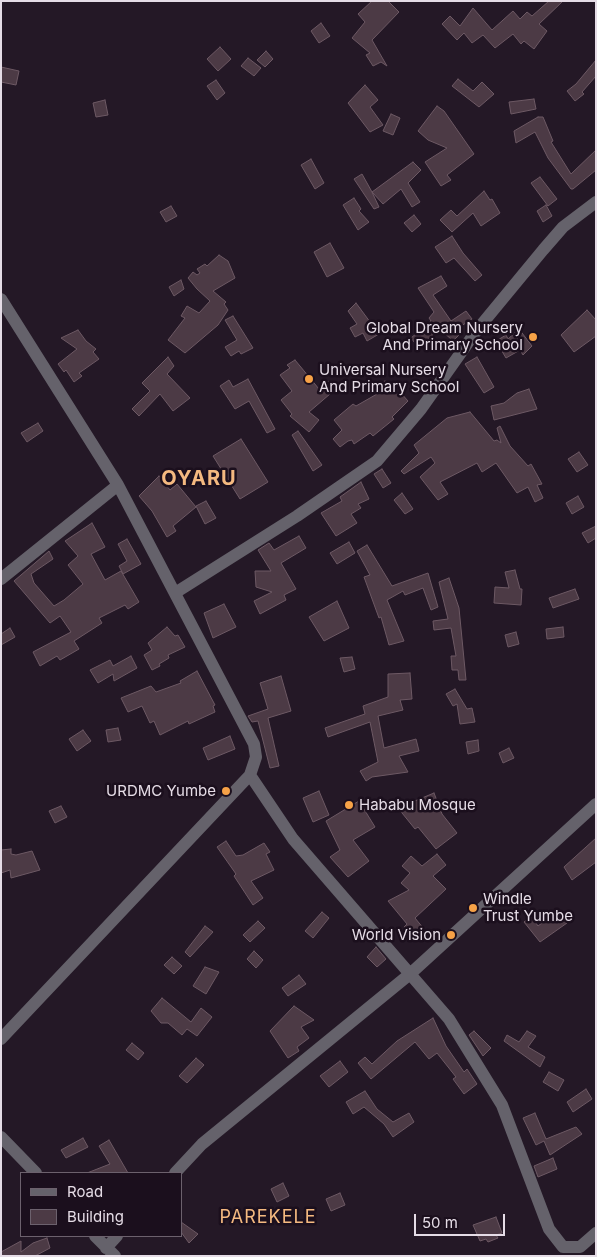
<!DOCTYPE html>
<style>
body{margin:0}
#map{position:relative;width:597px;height:1257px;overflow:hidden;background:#241826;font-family:Inter,sans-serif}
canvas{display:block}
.frame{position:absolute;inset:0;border:2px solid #e5dce6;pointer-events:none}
.legend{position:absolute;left:20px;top:1172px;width:162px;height:65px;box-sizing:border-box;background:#1b0f1d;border:1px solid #6c616d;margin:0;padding:6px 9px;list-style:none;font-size:15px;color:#e5dce6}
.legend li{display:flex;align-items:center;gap:10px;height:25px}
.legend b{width:25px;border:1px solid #6c616d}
.scale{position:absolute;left:414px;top:1214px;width:91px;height:22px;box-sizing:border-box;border:2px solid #e5dce6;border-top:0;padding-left:6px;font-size:15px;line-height:18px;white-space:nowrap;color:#e5dce6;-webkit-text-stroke:4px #1b0f1d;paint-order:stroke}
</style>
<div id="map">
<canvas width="597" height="1257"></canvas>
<div class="frame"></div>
<ul class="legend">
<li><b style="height:6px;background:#65626b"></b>Road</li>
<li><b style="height:14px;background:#4c3a45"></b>Building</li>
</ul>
<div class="scale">50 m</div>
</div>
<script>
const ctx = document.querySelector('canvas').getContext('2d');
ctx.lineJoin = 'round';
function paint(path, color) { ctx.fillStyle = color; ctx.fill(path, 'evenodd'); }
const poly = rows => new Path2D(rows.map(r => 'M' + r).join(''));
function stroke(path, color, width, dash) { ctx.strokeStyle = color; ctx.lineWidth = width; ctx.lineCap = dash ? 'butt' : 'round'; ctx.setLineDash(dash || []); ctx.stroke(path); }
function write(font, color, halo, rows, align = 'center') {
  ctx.font = font + ' Inter,sans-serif'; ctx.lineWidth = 5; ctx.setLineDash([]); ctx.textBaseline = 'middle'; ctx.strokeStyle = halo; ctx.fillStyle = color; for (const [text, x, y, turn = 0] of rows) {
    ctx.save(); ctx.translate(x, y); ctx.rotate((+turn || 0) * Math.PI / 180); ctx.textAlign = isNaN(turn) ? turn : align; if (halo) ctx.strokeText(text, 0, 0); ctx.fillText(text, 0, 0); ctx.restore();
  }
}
const building = poly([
 [372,1,388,1,399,12,372,40,387,66,381,62,373,66,366,55,370,53,352,38,365,22,358,14,372,1],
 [549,1,563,1,539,24,547,31,534,49,524,41,521,44,513,34,495,48,483,35,472,43,464,33,457,40,442,24,450,16,460,26,473,8,492,30,513,11,520,19,527,12,532,16,549,1],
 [321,23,330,36,319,43,311,31,321,23],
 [220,47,231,59,218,71,207,59,220,47],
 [266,51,273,59,265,67,257,60,266,51],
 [248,58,261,68,254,76,241,66,248,58],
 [596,60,596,76,582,92,584,94,575,101,567,91,576,84,596,60],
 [1,67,19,71,16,85,1,82,1,67],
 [458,79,473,91,482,82,494,94,479,107,452,86,458,79],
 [216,80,225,93,217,100,207,86,216,80],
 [365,85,378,100,370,107,383,125,370,132,348,103,365,85],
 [534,99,536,109,511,114,509,102,534,99],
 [105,100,108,115,96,117,93,103,105,100],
 [437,106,444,111,474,154,447,175,451,180,441,186,425,162,447,148,428,140,418,131,437,106],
 [391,114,400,118,393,135,383,131,391,114],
 [538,117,543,117,553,141,551,142,571,174,596,150,596,170,573,189,571,189,548,158,535,132,516,143,514,131,538,117],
 [311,159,324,183,315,189,301,165,311,159],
 [413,162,421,170,408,183,420,202,412,207,401,189,383,204,372,192,379,207,374,209,354,179,362,174,372,192,413,162],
 [540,177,557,199,548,206,531,183,540,177],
 [484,191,490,200,492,199,500,213,481,226,473,213,452,232,440,220,451,210,457,216,484,191],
 [354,198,361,209,359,211,369,222,358,230,343,205,354,198],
 [546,205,552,216,543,222,537,211,546,205],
 [171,206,177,216,166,222,160,212,171,206],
 [414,215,421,224,412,232,404,223,414,215],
 [452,236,463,253,482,275,475,281,454,258,446,263,435,247,452,236],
 [330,243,344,268,327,277,314,252,330,243],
 [219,255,228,261,235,278,213,291,226,302,224,304,228,310,218,325,185,353,168,340,185,318,181,316,187,306,199,313,210,301,197,289,188,278,193,272,197,275,200,273,197,269,205,264,207,266,219,255],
 [441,276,447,286,433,295,451,321,466,311,472,319,455,330,460,334,453,341,440,329,418,347,411,338,431,321,429,318,434,312,418,288,441,276],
 [181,280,184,289,174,296,169,287,181,280],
 [356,303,379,334,367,341,363,333,355,337,350,328,357,324,348,311,356,303],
 [587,310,596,320,596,336,574,352,561,335,587,310],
 [233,316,253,348,241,354,239,351,231,356,225,347,237,340,225,320,233,316],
 [519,329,532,346,523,355,520,350,506,358,496,341,506,335,508,339,519,329],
 [78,330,86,341,96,349,93,352,99,359,79,373,82,376,74,382,66,370,64,372,58,364,77,349,61,338,78,330],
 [168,357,174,366,167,374,190,398,173,411,160,394,139,416,132,409,150,391,142,383,168,357],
 [477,357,494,387,484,393,465,364,477,357],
 [295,360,319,389,329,381,337,388,309,412,319,420,309,432,290,416,292,414,281,400,292,391,280,375,290,368,287,365,295,360],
 [248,379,275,429,267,433,249,401,235,409,220,386,229,380,233,387,248,379],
 [385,381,398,394,400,392,408,401,392,417,394,419,373,436,370,433,354,444,352,440,348,441,340,447,333,439,342,430,334,420,353,404,356,406,377,394,374,391,385,381],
 [529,389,537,409,494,420,491,406,504,403,517,393,529,389],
 [470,412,494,441,497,440,501,443,497,428,500,426,510,446,528,466,531,464,542,484,537,485,543,498,535,502,528,487,517,493,496,463,482,472,477,463,440,482,448,494,438,500,420,477,435,463,431,457,404,474,401,471,419,453,414,445,447,418,470,412],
 [38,423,43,431,27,442,21,433,38,423],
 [298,431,322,465,313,471,292,435,298,431],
 [241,439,268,482,240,499,213,456,241,439],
 [579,452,588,465,577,472,568,459,579,452],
 [382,469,391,483,383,488,374,474,382,469],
 [159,476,170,490,177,484,196,507,173,526,176,531,167,537,152,511,139,496,159,476],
 [361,482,369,499,358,504,361,508,351,514,357,523,336,536,321,513,342,501,340,497,361,482],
 [402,493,413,509,405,514,394,500,402,493],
 [578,496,584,507,572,514,566,503,578,496],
 [206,501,216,518,205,524,196,506,206,501],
 [92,523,105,547,91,554,105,580,121,571,139,602,128,609,125,605,99,618,102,623,74,641,79,649,60,660,57,656,40,666,33,652,71,632,60,616,50,623,14,581,49,551,53,559,31,574,34,583,54,606,64,600,83,584,68,565,78,556,65,541,92,523],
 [596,526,596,538,588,543,582,533,596,526],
 [299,536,306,548,281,563,296,589,284,595,286,600,260,614,254,601,272,592,256,587,255,571,271,571,258,550,269,543,274,550,299,536],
 [127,539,141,564,123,574,119,566,127,561,118,544,127,539],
 [349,542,355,553,337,564,330,553,349,542],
 [367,545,392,586,428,573,438,607,431,610,423,588,405,595,403,591,387,600,404,641,389,645,381,617,379,618,364,577,370,575,357,551,367,545],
 [515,570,520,589,522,589,521,605,494,603,495,587,509,588,505,572,515,570],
 [449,578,459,608,466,680,459,680,458,670,452,670,451,656,456,656,451,628,434,630,433,621,448,619,439,582,449,578],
 [575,589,579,599,553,608,549,598,575,589],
 [337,601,349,628,324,641,309,617,337,601],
 [224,604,236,627,213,638,204,613,224,604],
 [167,627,175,636,178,635,185,647,168,655,169,658,159,664,160,666,152,670,144,655,152,650,148,643,167,627],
 [563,627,564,637,547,639,546,629,563,627],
 [10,628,15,637,1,645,1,634,10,628],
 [516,632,519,644,508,647,505,635,516,632],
 [131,656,137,668,114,681,113,674,98,683,90,670,110,660,113,666,131,656],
 [352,657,355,669,344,672,340,658,352,657],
 [197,671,215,705,213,706,215,712,189,724,188,721,160,735,154,721,150,723,142,706,128,712,121,698,151,686,156,692,181,683,180,681,197,671],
 [410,673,412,699,400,700,403,710,378,716,384,748,416,739,419,751,399,756,408,772,372,777,366,781,360,771,378,762,370,722,328,737,325,728,365,714,363,706,388,697,388,674,410,673],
 [281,676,291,711,268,718,279,766,270,768,258,721,252,722,248,716,268,709,260,683,281,676],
 [455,689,467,709,472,708,475,722,460,724,457,704,453,706,446,694,455,689],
 [118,728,121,740,108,742,106,730,118,728],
 [83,730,91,741,77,751,69,739,83,730],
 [230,736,235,749,208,760,203,748,230,736],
 [478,740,479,751,468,754,466,742,478,740],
 [509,748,514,758,503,763,499,753,509,748],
 [319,791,329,815,313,822,303,798,319,791],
 [434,793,442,814,457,833,436,849,418,827,415,829,398,808,434,793],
 [359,801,375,827,353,840,369,861,348,877,330,857,340,850,326,821,359,801],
 [61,806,67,817,55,823,49,811,61,806],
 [596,838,596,862,572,880,564,867,596,838],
 [226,841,236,856,243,855,264,843,270,852,266,854,274,870,251,881,263,898,253,905,234,876,236,874,217,847,226,841],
 [11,849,11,854,16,855,32,851,40,870,11,878,10,870,1,873,1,850,11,849],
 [437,854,446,865,433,876,446,889,415,918,424,929,413,938,404,927,407,924,388,901,409,890,401,883,410,873,402,866,411,856,422,866,437,854],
 [558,911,567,923,540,942,524,922,531,916,538,926,558,911],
 [322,912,329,918,313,938,305,931,322,912],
 [258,921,265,928,250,942,243,935,258,921],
 [205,926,213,932,190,957,185,952,205,926],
 [376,947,386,959,377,967,367,957,376,947],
 [254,951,263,960,256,968,247,959,254,951],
 [172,957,182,966,174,974,164,965,172,957],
 [205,967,219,972,206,994,193,986,205,967],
 [299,975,306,984,288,996,282,988,299,975],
 [162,998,191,1022,201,1008,212,1017,197,1036,187,1029,182,1035,168,1023,161,1023,151,1011,162,998],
 [294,1006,314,1020,301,1027,309,1038,297,1047,299,1051,288,1058,270,1031,294,1006],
 [433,1018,446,1046,464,1072,467,1069,477,1084,464,1094,453,1079,456,1077,437,1053,429,1059,415,1042,371,1079,358,1063,365,1057,372,1064,397,1041,433,1018],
 [474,1031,491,1048,483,1056,469,1035,474,1031],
 [527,1031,536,1036,528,1047,545,1057,540,1067,504,1041,507,1035,519,1042,527,1031],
 [132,1043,144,1053,138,1060,126,1050,132,1043],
 [196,1058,204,1065,187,1083,179,1076,196,1058],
 [340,1061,348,1072,329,1087,320,1076,340,1061],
 [549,1072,564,1080,558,1091,543,1082,549,1072],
 [586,1089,592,1099,573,1112,567,1102,586,1089],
 [365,1091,377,1109,393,1122,409,1113,414,1122,393,1137,384,1124,364,1107,353,1114,346,1102,365,1091],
 [535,1113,546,1139,576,1127,582,1134,550,1155,544,1141,536,1145,523,1118,535,1113],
 [83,1138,88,1147,66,1158,61,1150,83,1138],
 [109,1140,128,1173,87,1173,110,1164,99,1146,109,1140],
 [553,1158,557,1169,538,1177,534,1166,553,1158],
 [283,1183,289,1196,277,1202,271,1189,283,1183],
 [340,1193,345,1205,331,1211,326,1199,340,1193],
 [496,1217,502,1233,496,1235,498,1238,488,1242,486,1239,480,1241,473,1225,496,1217],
 [181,1222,198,1234,189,1243,181,1232,181,1222],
 [47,1238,50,1248,35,1256,1,1256,1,1252,21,1241,21,1252,33,1243,47,1238]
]);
const minor = poly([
 [1,299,118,485,254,744,256,757,250,775,1,1039],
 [1,579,118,485],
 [175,593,297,516,377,461,421,409,477,330,543,250,563,227,596,202],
 [250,775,293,839,449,1019,502,1105,549,1229,563,1247,580,1247,596,1233],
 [1,1137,36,1173],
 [175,1173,202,1144,410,974,596,804],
 [95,1236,115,1256],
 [106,1248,117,1236]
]);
const markers = [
 [533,337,5,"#f6a247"],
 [309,379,5,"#f6a247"],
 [226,791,5,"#f6a247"],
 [349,805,5,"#f6a247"],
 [473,908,5,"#f6a247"],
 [451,935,5,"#f6a247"]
];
const poiNames = [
 ["Global Dream Nursery",523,328],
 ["And Primary School",523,345],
 ["Universal Nursery",319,370,"left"],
 ["And Primary School",319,387,"left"],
 ["URDMC Yumbe",216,791],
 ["Hababu Mosque",359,805,"left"],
 ["Windle",483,899,"left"],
 ["Trust Yumbe",483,916,"left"],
 ["World Vision",441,935]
];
const quarterNames = [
 ["PAREKELE",268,1218]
];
const districtNames = [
 ["OYARU",199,479]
];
paint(building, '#4c3a45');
stroke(building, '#6d5964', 1);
stroke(minor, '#65626b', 12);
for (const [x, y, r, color] of markers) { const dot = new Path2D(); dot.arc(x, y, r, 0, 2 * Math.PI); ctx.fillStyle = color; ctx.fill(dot); stroke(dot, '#1b0f1d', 2); }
write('15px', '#e5dce6', '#1b0f1d', poiNames, 'right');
ctx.letterSpacing = '1px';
write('18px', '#f4b980', '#1b0f1d', quarterNames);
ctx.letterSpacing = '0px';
ctx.letterSpacing = '1px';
write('bold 20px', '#f4b980', '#1b0f1d', districtNames);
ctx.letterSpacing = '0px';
</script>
